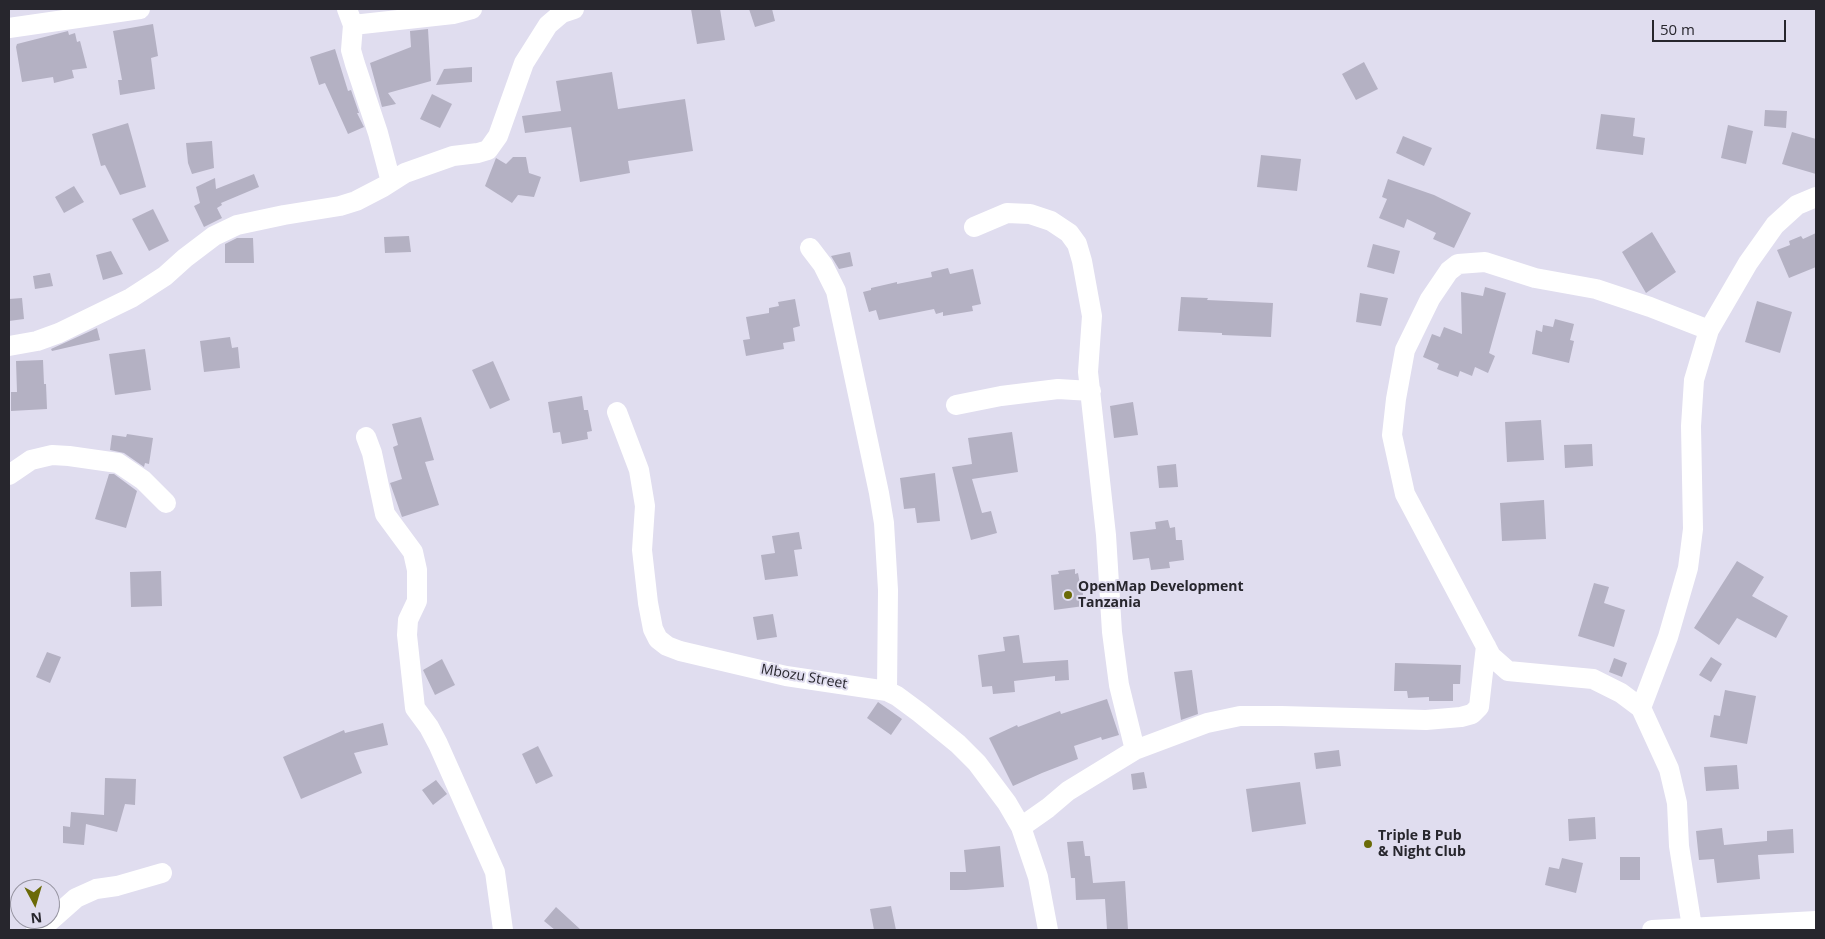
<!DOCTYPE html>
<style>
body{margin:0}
#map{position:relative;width:1825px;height:939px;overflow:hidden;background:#e0ddef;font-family:"Open Sans",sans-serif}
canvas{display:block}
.frame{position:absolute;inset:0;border:10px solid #27262d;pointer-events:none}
.north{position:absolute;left:10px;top:879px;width:50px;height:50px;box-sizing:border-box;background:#e0ddef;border:1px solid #9694a1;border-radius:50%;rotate:174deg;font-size:14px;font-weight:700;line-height:20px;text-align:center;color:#27262d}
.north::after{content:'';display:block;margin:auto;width:18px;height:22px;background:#6b6a07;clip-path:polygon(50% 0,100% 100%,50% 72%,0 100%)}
.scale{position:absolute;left:1652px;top:20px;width:134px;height:22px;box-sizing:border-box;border:2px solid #27262d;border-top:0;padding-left:6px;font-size:15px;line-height:18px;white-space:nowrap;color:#27262d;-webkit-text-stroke:4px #e0ddef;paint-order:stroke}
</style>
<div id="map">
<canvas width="1825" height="939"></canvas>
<div class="frame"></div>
<div class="north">N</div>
<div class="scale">50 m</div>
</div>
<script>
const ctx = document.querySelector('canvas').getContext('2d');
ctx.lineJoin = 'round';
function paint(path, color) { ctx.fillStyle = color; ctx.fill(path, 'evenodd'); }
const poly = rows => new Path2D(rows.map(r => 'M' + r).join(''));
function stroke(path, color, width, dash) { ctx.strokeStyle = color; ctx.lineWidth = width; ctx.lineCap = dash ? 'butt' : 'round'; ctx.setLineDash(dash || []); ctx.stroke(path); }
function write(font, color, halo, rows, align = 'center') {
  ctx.font = font + ' "Open Sans",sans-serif'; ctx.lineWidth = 4; ctx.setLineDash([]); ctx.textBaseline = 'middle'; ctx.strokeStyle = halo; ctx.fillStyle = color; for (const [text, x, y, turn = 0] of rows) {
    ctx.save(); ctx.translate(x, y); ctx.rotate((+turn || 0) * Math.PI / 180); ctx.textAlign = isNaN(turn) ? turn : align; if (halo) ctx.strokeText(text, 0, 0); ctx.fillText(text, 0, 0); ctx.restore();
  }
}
const building = poly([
 [691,9,720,9,725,40,697,44],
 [749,9,772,9,775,21,755,27],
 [153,24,158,56,151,58,155,89,120,95,118,80,122,80,113,31],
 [428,29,431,81,388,93,396,104,382,107,370,63,411,47,410,31],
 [68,31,69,35,75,33,77,42,80,41,87,68,72,70,74,78,54,83,53,77,22,82,16,47,17,44],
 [335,49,348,91,351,90,359,113,357,113,364,127,348,134,325,83,319,85,310,57],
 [1364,62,1378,89,1356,100,1342,74],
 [472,67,472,82,436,85,444,69],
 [612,72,618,109,685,99,693,151,628,161,630,173,580,182,571,127,525,133,522,116,561,111,556,81],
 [432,94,452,104,440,128,420,119],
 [1765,110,1787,111,1786,128,1764,126],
 [1601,114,1635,118,1633,136,1645,138,1643,155,1596,149],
 [128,123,146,187,120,195,105,165,101,166,92,134],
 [1728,125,1753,131,1746,164,1721,158],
 [1792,132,1816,139,1816,174,1782,164],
 [1403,136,1432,148,1424,166,1396,153],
 [212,141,214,168,192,174,188,163,186,143],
 [1261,155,1301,159,1297,191,1257,187],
 [513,157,526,157,529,173,541,177,534,197,518,195,512,203,485,186,496,158,506,164],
 [254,174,259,187,221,203,222,205,217,208,222,218,204,227,194,206,200,203,196,187,215,178,216,189],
 [1388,179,1434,195,1471,213,1454,248,1433,239,1436,233,1407,219,1404,228,1379,218,1387,199,1382,197],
 [74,186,84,202,64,213,55,197],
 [153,209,169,241,149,251,132,219],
 [1652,232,1676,272,1646,293,1622,252],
 [1816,233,1816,267,1789,278,1777,250,1790,245,1789,241,1801,236,1803,239],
 [409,236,411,252,385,253,384,237],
 [237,238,253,238,254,263,225,263,225,244],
 [1373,244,1400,251,1394,274,1367,267],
 [111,251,123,274,103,280,96,255],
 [850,252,853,266,839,269,831,256],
 [948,268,950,274,973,269,981,304,972,306,973,311,943,316,943,312,936,314,934,309,879,320,876,310,869,312,863,292,871,290,871,288,897,282,897,284,932,277,931,272],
 [50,273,53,286,35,289,33,276],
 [1485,287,1506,293,1489,353,1495,356,1488,373,1475,367,1472,376,1460,371,1458,377,1437,369,1439,364,1423,357,1432,334,1440,337,1444,327,1462,334,1461,292,1483,296],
 [1360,293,1388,298,1381,326,1356,322],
 [1181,297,1208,298,1207,300,1273,303,1271,337,1222,335,1222,333,1178,331],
 [22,298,24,319,9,321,9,299],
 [795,299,800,326,793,328,795,341,783,343,784,349,746,356,743,340,750,339,746,317,769,313,769,308,779,306,778,302],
 [1757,301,1792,312,1780,353,1745,342],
 [1555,319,1574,324,1570,340,1574,341,1569,363,1532,354,1536,330,1542,332,1543,325,1553,327],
 [97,328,100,340,52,351,51,349],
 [230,337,232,348,238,347,240,368,204,372,200,341],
 [145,349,151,390,115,395,109,354],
 [43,360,44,384,46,384,47,409,11,411,11,392,17,392,16,361],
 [493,361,510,400,490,409,472,370],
 [582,396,584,410,588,410,592,431,587,432,588,439,562,444,560,432,553,433,548,402],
 [1133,402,1138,435,1114,438,1110,406],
 [421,417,434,460,425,462,439,505,402,517,390,483,402,479,393,447,398,445,392,424],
 [1541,420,1544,460,1507,462,1505,422],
 [1012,432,1018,472,972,479,982,513,991,511,997,533,971,540,952,467,972,464,968,438],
 [127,434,153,438,149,464,145,463,144,467,124,453,110,450,112,435,126,437],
 [1592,444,1593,466,1565,468,1564,445],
 [1176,464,1178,487,1159,488,1157,466],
 [935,473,940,521,917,523,915,508,904,509,900,478],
 [109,474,114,474,137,491,126,528,95,519],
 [1544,500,1546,539,1502,541,1500,503],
 [1168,520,1170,528,1175,527,1176,540,1182,540,1184,560,1169,562,1170,568,1151,570,1149,558,1133,560,1130,532,1156,529,1155,522],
 [799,532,802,549,794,550,798,576,765,580,761,555,775,553,772,536],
 [1737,561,1764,577,1752,596,1788,616,1776,638,1737,618,1719,645,1694,628],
 [1075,569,1075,574,1078,573,1080,584,1082,584,1084,606,1054,610,1051,575,1059,574,1058,571],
 [161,571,162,606,131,607,130,572],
 [1594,583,1609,587,1604,603,1625,610,1614,647,1578,636],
 [773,614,777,637,757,640,753,617],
 [1019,635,1023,663,1068,660,1069,680,1055,681,1055,676,1014,681,1015,692,993,694,992,686,982,687,978,655,1005,651,1003,637],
 [47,652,61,657,50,683,36,677],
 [1711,657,1722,664,1711,682,1699,675],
 [1614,658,1627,663,1622,677,1609,672],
 [442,659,455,685,435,695,423,670],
 [1395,663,1461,665,1460,684,1453,684,1453,701,1429,701,1429,697,1408,698,1407,691,1394,691],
 [1192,670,1198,714,1181,720,1174,672],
 [1725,690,1756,696,1747,744,1710,737,1714,715,1720,716],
 [1107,699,1119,735,1102,740,1101,737,1074,746,1078,759,1042,773,1013,786,989,738,1017,725,1018,727,1060,711,1061,714],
 [878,702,902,719,891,735,867,718],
 [383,723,388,745,354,753,362,773,301,799,283,757,344,730,345,733],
 [538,746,553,776,536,784,522,754],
 [1339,750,1341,766,1316,769,1314,753],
 [1737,765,1739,789,1706,791,1704,767],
 [1144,772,1147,788,1133,790,1131,774],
 [105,778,136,779,135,805,125,804,117,832,86,824,84,845,63,843,63,826,70,827,71,812,104,815],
 [436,780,447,794,433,805,422,790],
 [1300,782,1306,824,1252,832,1246,789],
 [1595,817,1596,839,1569,841,1568,819],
 [1722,828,1724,845,1767,841,1767,831,1793,829,1794,853,1758,855,1760,879,1717,883,1714,859,1699,860,1696,831],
 [1083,841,1085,856,1090,856,1093,883,1125,881,1128,930,1107,930,1105,899,1076,900,1075,878,1071,878,1067,842],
 [1000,846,1004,887,966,890,950,890,950,872,966,872,964,850],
 [1620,857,1640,857,1640,880,1620,880],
 [1562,858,1583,863,1576,893,1545,885,1549,867,1559,869],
 [891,906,896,930,874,930,870,909],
 [556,907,581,930,555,930,544,921]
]);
const minor = poly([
 [347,9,353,25,351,50,355,64,378,133,391,182],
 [353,25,453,14,472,9],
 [9,28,140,9],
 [974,227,1007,213,1030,214,1051,221,1069,233,1077,244,1082,261,1092,316,1088,372,1106,535,1112,632,1119,685,1135,750],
 [810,248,823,265,836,291,879,493,884,523,888,590,887,691],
 [9,346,37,341,59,333,131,298,165,276,185,258,214,236,237,225,284,215,340,206,356,201,383,187,405,173,453,156,478,153,488,150,498,136,524,63,548,25,562,13,574,9],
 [956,405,1001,396,1058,389,1091,391],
 [617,412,639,470,645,506,642,550,648,603,653,629,658,639,667,646,680,651,786,676,887,691,897,696,920,713,958,744,977,763,1007,803,1021,827,1038,877,1048,930],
 [366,437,372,453,385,514,413,552,417,570,417,601,408,620,407,635,415,708,429,727,438,744,495,872,503,930],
 [9,475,31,460,52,455,69,456,118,463,143,480,166,503],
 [1641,708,1668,637,1688,568,1693,529,1691,426,1694,380,1709,330,1748,263,1775,225,1797,205,1816,197],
 [1021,827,1048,808,1068,791,1135,750,1207,723,1240,716,1281,716,1426,720,1461,717,1472,714,1479,707,1486,646],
 [1692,927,1679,846,1677,803,1669,769,1641,708,1621,693,1593,679,1508,671,1491,656,1405,494,1392,435,1396,399,1405,350,1430,299,1449,271,1458,264,1485,262,1535,278,1596,289,1650,307,1709,330],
 [36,930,50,921,76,898,96,889,117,886,162,873],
 [1652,930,1816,921]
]);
const markers = [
 [1068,595,5,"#6b6a07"],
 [1368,844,5,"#6b6a07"]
];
const poiNames = [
 ["OpenMap Development",1078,587],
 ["Tanzania",1078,603],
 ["Triple B Pub",1378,836],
 ["& Night Club",1378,852]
];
const streetNames = [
 ["Mbozu Street",804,677,10]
];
paint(building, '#b4b1c3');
stroke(minor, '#fff', 20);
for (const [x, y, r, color] of markers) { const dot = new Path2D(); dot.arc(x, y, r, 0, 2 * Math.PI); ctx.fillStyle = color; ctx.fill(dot); stroke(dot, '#e0ddef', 2); }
write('bold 14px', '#27262d', '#e0ddef', poiNames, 'left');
write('14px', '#27262d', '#e0ddef', streetNames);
</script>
